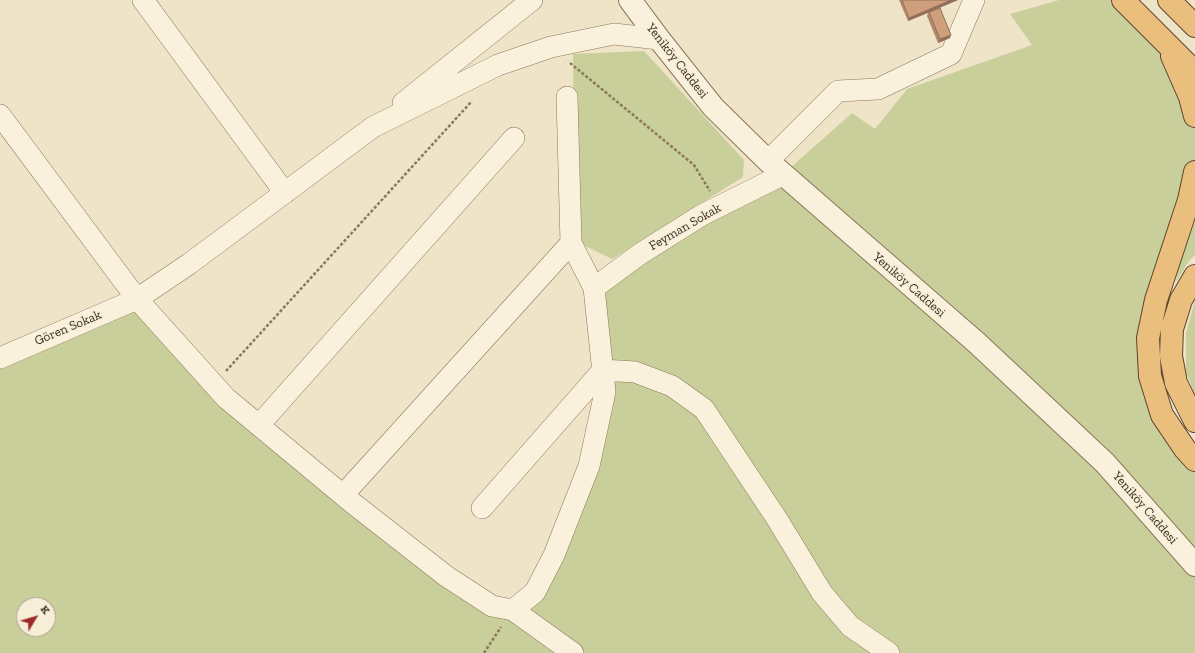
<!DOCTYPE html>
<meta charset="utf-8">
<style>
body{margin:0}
#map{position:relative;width:1195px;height:653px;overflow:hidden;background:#f0e4c8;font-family:"Zilla Slab",serif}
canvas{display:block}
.north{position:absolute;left:16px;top:597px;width:40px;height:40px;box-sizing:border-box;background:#f7eed8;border:1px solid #ada18e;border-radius:50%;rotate:52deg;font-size:11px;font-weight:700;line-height:16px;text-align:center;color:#3d2e20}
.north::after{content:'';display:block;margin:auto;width:14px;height:18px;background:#9e2a2b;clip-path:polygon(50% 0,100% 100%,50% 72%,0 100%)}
</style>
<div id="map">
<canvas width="1195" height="653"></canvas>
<div class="north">K</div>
</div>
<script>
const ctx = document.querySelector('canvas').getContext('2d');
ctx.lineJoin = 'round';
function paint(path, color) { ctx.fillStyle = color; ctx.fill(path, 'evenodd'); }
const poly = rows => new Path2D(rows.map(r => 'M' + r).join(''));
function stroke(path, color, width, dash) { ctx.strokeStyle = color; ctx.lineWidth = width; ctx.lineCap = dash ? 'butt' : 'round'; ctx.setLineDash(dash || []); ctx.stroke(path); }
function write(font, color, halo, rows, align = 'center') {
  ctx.font = font + ' "Zilla Slab",serif'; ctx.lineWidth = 3; ctx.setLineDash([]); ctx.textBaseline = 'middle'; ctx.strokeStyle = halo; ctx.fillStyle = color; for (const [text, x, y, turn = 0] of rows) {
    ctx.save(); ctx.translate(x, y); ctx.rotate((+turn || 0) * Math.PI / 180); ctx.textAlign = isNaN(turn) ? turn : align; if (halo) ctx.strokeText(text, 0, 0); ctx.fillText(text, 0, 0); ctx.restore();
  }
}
const green = poly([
 [1059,0,1123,0,1166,44,1195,116,1195,172,1150,376,1195,460,1195,653,0,653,0,358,137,299,226,398,492,606,536,592,605,392,594,288,782,175,852,113,875,129,907,89,1032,45,1010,14],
 [24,605,48,605,48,629,24,629],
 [644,51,744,160,743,177,612,259,575,241,573,54],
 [1195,211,1195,255,1189,261,1176,282,1181,255],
 [1195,300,1195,395,1186,372,1186,333]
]);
const path = poly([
 [570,63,694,165,710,191],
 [226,371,472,101],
 [484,653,501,627]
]);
const minor = poly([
 [143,0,285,193],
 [403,103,532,0],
 [0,115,137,299,226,398,350,501,446,576,492,606,513,610,535,592,554,555,589,466,605,392,594,288,571,243,567,97],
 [768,161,838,91,878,89,951,54,974,0],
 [594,288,640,254,702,215,782,175],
 [0,358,137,299,189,264,373,127,498,65,551,47,614,34,659,39],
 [603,370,635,372,672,386,704,409,777,519,822,593,850,626,889,653],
 [259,425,514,138],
 [343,495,571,243],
 [482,508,603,370],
 [513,610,573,653]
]);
const tertiary = poly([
 [630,0,659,39,713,107,768,161,977,343,1105,463,1195,565]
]);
const trunk = poly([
 [1123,0,1195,72],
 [1169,0,1195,26],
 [1172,56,1190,97,1195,116],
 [1195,172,1189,200,1156,300,1148,338,1150,376,1162,415,1185,449,1195,460],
 [1195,276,1181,300,1172,329,1171,356,1176,383,1195,421]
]);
const wall = poly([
 [899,0,958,0,932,11,950,38,938,43,927,16,928,13,908,21]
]);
const shadedWall = poly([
 [951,0,958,0,908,21,909,18],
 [951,35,950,38,938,43,940,39]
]);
const building = poly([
 [902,0,951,0,909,18,902,0],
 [940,8,951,35,940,39,929,12,940,8]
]);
const streetNames = [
 ["Yeniköy Caddesi",677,61,52],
 ["Feyman Sokak",685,227,-30],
 ["Yeniköy Caddesi",909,285,41],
 ["Gören Sokak",68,328,-23],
 ["Yeniköy Caddesi",1145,508,49]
];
paint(green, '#c9cf9b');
stroke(minor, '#8d765c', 22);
stroke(tertiary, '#8d765c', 24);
stroke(trunk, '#5b4430', 24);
stroke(path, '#8d765c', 2.5, [3, 2]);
stroke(minor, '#faf1dc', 21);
stroke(tertiary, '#faf1dc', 22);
stroke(trunk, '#eabe7c', 22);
paint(wall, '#b2896c');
paint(shadedWall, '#916f58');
paint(building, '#cf9f7d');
stroke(building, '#916f58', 1);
write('13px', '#3d2e20', '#f7eed8', streetNames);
</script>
